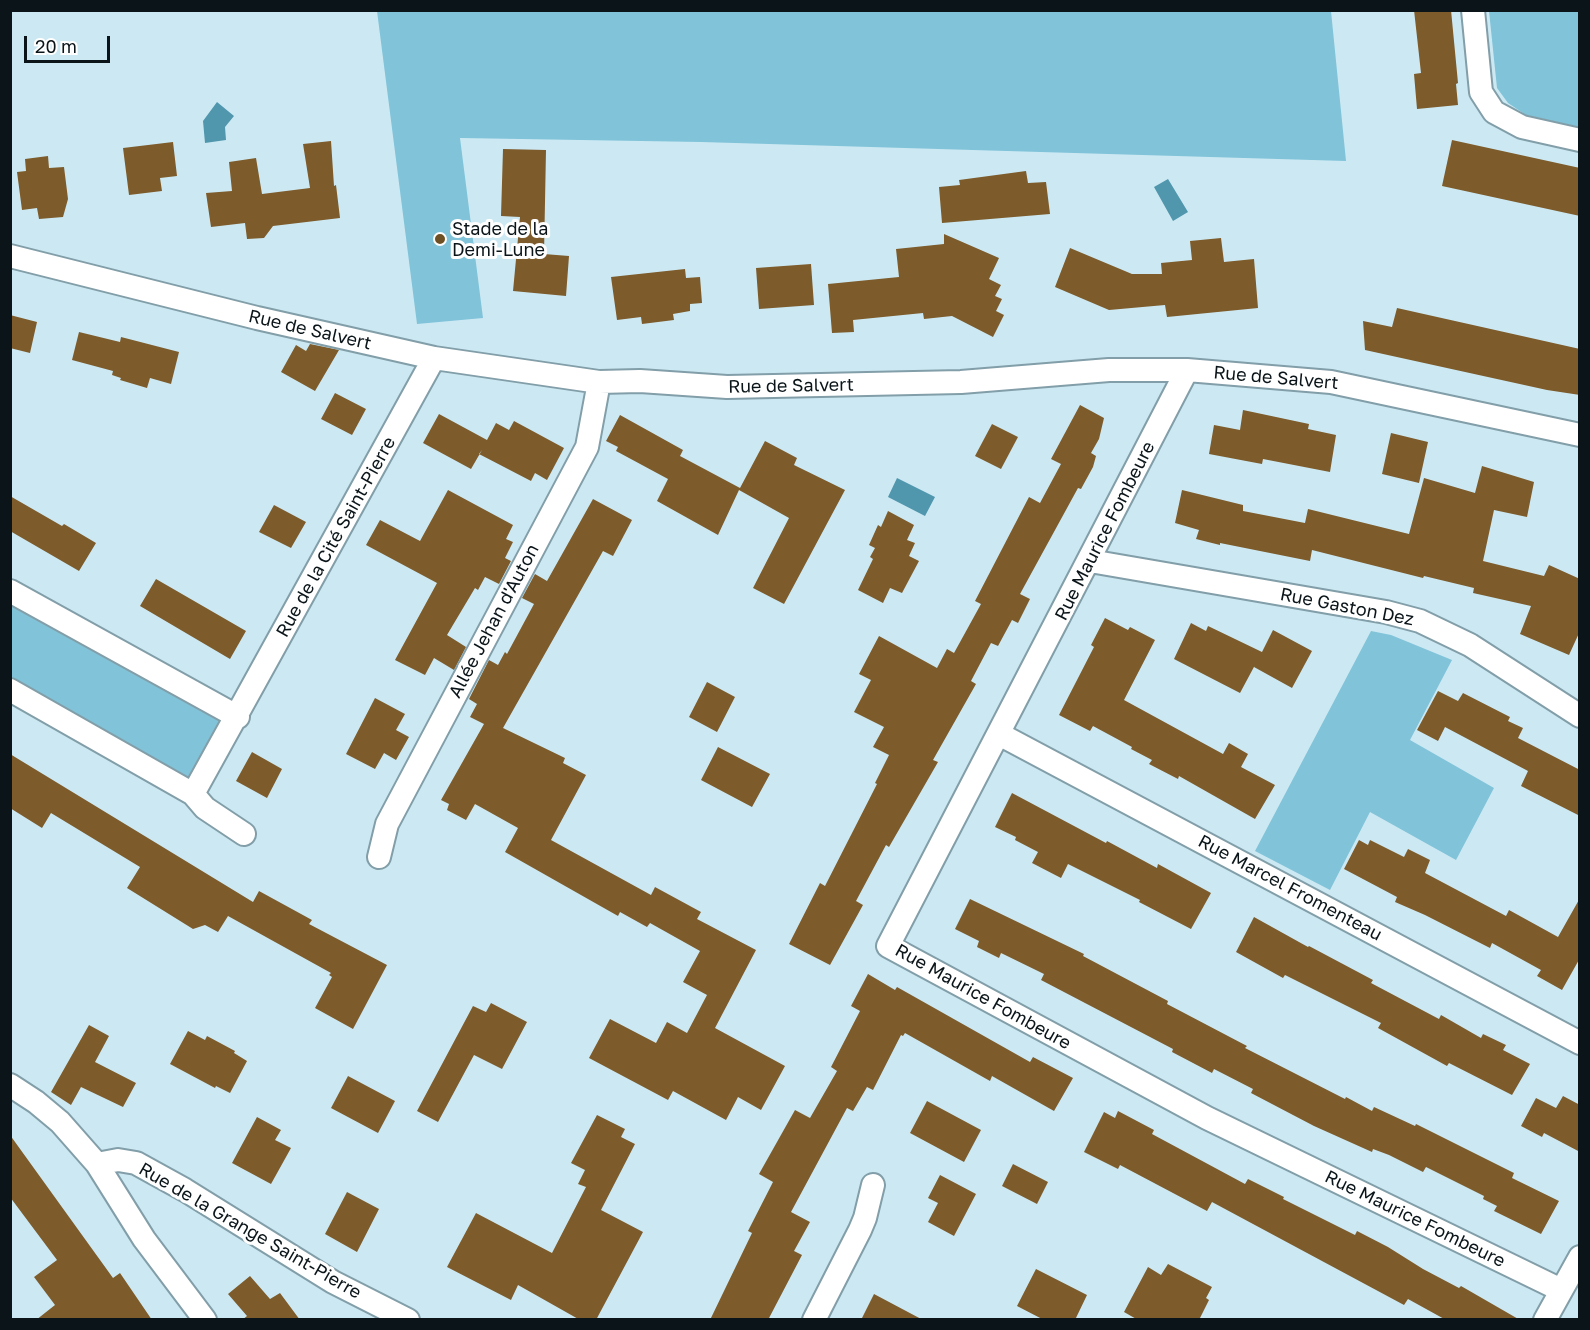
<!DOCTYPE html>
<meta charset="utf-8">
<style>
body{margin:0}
#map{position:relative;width:1590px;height:1330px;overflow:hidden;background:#cce9f3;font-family:"Golos Text",sans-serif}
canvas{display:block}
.frame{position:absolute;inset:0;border:12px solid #0b1519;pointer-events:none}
.scale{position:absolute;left:24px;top:36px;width:86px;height:27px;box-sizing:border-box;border:3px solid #0b1519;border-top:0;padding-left:8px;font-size:18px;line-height:21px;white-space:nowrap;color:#0b1519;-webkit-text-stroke:4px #fff;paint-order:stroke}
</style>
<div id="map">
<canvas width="1590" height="1330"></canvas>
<div class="frame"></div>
<div class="scale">20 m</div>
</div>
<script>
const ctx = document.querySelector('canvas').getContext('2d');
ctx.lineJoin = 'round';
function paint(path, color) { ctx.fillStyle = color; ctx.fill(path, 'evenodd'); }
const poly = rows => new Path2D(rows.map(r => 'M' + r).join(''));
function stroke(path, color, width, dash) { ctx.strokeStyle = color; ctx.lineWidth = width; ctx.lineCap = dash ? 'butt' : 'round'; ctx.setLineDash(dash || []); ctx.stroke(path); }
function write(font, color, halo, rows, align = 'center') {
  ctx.font = font + ' "Golos Text",sans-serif'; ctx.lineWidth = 6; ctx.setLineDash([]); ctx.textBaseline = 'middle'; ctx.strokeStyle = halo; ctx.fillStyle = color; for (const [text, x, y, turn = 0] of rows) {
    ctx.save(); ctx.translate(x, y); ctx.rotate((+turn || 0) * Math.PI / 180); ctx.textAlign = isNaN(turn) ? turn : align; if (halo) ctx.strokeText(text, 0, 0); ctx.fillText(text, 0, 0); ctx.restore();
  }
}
const green = poly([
 [377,11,1331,11,1346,161,701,142,460,138,483,318,417,324],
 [1489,11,1579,11,1579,127,1526,115,1508,103,1497,88],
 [11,600,224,716,187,782,11,681],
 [1371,631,1391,635,1452,660,1410,740,1494,788,1456,860,1370,812,1330,890,1255,851]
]);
const water = poly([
 [217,102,234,116,225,127,226,140,205,143,203,121],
 [1168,179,1188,212,1173,221,1154,187],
 [897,478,935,497,925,516,888,497]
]);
const building = poly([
 [1414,10,1451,10,1458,83,1456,84,1458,105,1417,109,1414,74,1421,73],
 [1452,140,1580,168,1580,216,1442,186],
 [331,141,334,186,336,185,340,218,273,226,264,238,247,239,245,223,211,227,206,193,232,191,229,162,256,158,262,194,310,188,303,144],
 [173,142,177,176,160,178,162,191,129,195,123,148],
 [503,149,546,150,544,254,569,256,566,296,513,291,520,217,501,216],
 [48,156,49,168,64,167,68,199,63,217,39,219,37,208,22,210,17,172,26,171,25,159],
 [1026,171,1028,183,1046,182,1050,214,942,223,939,187,960,185,959,180],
 [944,234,999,258,989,279,1001,285,995,296,1002,299,996,311,1004,315,993,337,952,316,924,319,923,313,853,320,854,332,832,333,828,284,899,277,896,249,944,244],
 [1221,238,1224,262,1254,259,1258,308,1167,317,1165,305,1109,310,1055,287,1070,248,1132,274,1162,274,1161,263,1192,260,1190,241],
 [811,264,814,305,759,309,756,268],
 [685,269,686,278,700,277,702,303,690,304,690,311,673,314,674,320,642,324,641,317,617,320,611,277],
 [1397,308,1580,349,1580,395,1547,390,1365,350,1363,321,1392,327],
 [10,315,37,322,30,353,10,348],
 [79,332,120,342,121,337,179,352,171,384,150,378,147,388,120,380,121,378,112,375,113,371,72,360],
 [310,344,339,350,315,391,281,372,296,345,306,351],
 [335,393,366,409,352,435,321,419],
 [1080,405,1104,418,1099,439,1091,453,1096,456,1093,467,1081,489,1078,488,1020,594,1030,599,1018,623,1012,620,998,646,991,643,971,681,976,684,933,760,938,762,889,847,886,845,856,901,863,905,830,965,789,944,820,883,825,886,877,784,875,783,889,755,873,747,884,727,854,712,871,680,859,674,879,636,937,668,947,649,954,653,981,604,975,601,1029,497,1040,503,1061,464,1051,459],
 [1243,410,1309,424,1308,429,1336,435,1330,472,1263,459,1262,464,1209,454,1214,425,1240,430],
 [439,414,487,440,496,423,509,430,514,421,564,448,547,480,535,473,531,481,479,454,482,450,471,469,423,443],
 [620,415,683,450,680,456,740,488,765,441,797,458,794,465,845,490,784,604,753,588,789,518,739,490,718,535,657,501,668,479,616,451,618,447,606,441],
 [992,424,1018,437,1001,469,975,456],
 [1391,433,1428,442,1419,483,1382,474],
 [1482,466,1534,482,1527,517,1494,510,1483,561,1544,576,1549,565,1580,579,1580,631,1569,655,1520,634,1531,606,1473,593,1474,588,1424,576,1423,578,1312,550,1310,561,1220,543,1220,545,1196,539,1199,530,1175,523,1182,490,1243,505,1243,511,1305,523,1308,509,1409,534,1424,478,1475,493],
 [448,490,513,525,506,539,513,542,505,558,511,561,499,584,485,577,478,590,475,588,447,635,466,647,454,670,434,658,425,675,395,660,437,583,366,545,380,520,420,541],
 [10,496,62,526,64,524,96,543,79,571,10,531],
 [593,499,632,520,613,556,603,551,503,728,565,758,563,763,586,775,551,840,651,895,655,887,701,912,697,919,756,950,715,1028,785,1066,761,1110,738,1097,726,1120,673,1091,668,1100,589,1058,610,1019,656,1043,667,1022,687,1033,707,995,683,982,700,951,650,923,647,927,620,912,618,916,505,852,518,828,475,804,466,820,447,810,449,804,441,800,484,724,470,717,477,704,469,699,489,660,498,665,505,652,507,654,534,604,522,598,535,574,547,581],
 [274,505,306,522,291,548,259,532],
 [888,511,914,525,907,540,915,543,909,556,919,561,902,593,890,588,883,603,858,590,873,559,870,557,875,548,869,545,878,525,881,527],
 [156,579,246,631,230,659,140,606],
 [1105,618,1128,630,1130,627,1155,640,1124,700,1223,754,1229,743,1248,754,1241,767,1275,785,1255,819,1179,776,1178,779,1149,764,1152,760,1131,749,1132,747,1093,726,1090,731,1059,715,1094,647,1091,645],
 [1191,623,1206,631,1208,626,1262,652,1273,630,1312,651,1292,688,1254,667,1255,665,1240,693,1174,659],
 [707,682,735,697,717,732,689,717],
 [1438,691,1458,701,1463,693,1510,717,1508,721,1523,728,1518,738,1580,770,1580,816,1521,786,1528,771,1445,727,1438,741,1417,730],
 [375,698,405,714,396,730,409,737,396,760,384,753,375,769,346,754],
 [718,747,770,774,752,807,701,780],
 [252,752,282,769,267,798,236,781],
 [10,754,253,902,259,891,312,920,309,924,387,965,353,1029,315,1008,332,977,329,975,331,973,228,916,218,932,205,925,193,929,127,888,140,867,51,813,42,828,10,808],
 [1012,793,1106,843,1107,841,1157,868,1158,864,1211,893,1191,929,1139,902,1140,900,1068,864,1061,878,1032,863,1038,852,1015,840,1016,837,995,827],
 [1359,840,1368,845,1370,840,1404,857,1408,849,1430,860,1425,873,1506,916,1509,910,1558,937,1580,898,1580,958,1562,990,1537,976,1541,970,1492,943,1490,948,1425,915,1395,902,1397,897,1344,869],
 [970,899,1084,954,1083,956,1168,1001,1167,1004,1247,1046,1245,1048,1345,1099,1346,1097,1372,1111,1374,1107,1415,1126,1416,1124,1514,1173,1512,1178,1559,1201,1541,1234,1494,1211,1497,1206,1483,1199,1484,1196,1426,1167,1423,1172,1389,1155,1373,1149,1372,1152,1314,1126,1251,1093,1253,1089,1214,1069,1212,1073,1193,1063,1172,1052,1173,1049,1041,980,1044,974,1001,953,999,958,977,947,979,941,955,929],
 [1254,917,1308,947,1309,946,1373,980,1371,983,1439,1019,1441,1015,1481,1038,1483,1034,1506,1045,1503,1050,1530,1064,1512,1095,1449,1063,1447,1066,1378,1028,1381,1023,1285,975,1283,978,1236,952],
 [868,974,895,990,897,987,1030,1062,1033,1057,1073,1078,1054,1111,992,1076,990,1081,905,1033,903,1036,901,1035,873,1090,867,1087,853,1111,847,1108,791,1212,810,1222,794,1251,802,1255,768,1320,710,1320,752,1233,748,1231,773,1182,759,1174,795,1110,810,1118,837,1071,831,1067,860,1011,851,1006],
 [491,1003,527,1022,502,1069,474,1055,438,1122,417,1111,473,1006,486,1012],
 [89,1025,109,1036,95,1062,136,1083,123,1107,81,1087,71,1105,51,1092],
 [188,1031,205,1040,207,1036,235,1051,234,1053,247,1061,230,1093,216,1086,215,1088,170,1064],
 [348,1076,395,1101,378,1133,331,1108],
 [1563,1096,1580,1105,1580,1152,1544,1133,1542,1137,1521,1126,1536,1098,1556,1108],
 [927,1101,981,1130,964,1162,910,1133],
 [1118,1111,1154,1130,1152,1134,1245,1184,1248,1179,1284,1197,1283,1199,1355,1235,1357,1231,1388,1247,1423,1269,1459,1288,1461,1286,1520,1320,1446,1320,1408,1299,1404,1305,1212,1202,1207,1211,1120,1165,1118,1169,1084,1152,1104,1112,1115,1118],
 [597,1115,625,1129,621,1137,635,1144,601,1210,643,1232,596,1320,580,1320,518,1285,511,1300,447,1267,476,1213,552,1253,586,1187,578,1184,585,1170,571,1163],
 [257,1117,281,1130,275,1140,291,1148,271,1184,232,1163],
 [10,1135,113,1278,120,1273,152,1320,36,1320,55,1305,34,1277,57,1260,10,1197],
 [1013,1164,1048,1182,1037,1204,1002,1186],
 [940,1175,976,1194,954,1236,928,1222,938,1203,928,1198],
 [347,1192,379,1209,357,1252,325,1234],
 [1168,1264,1212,1287,1206,1298,1209,1300,1199,1320,1138,1320,1124,1312,1148,1267,1161,1275],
 [1036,1269,1087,1295,1075,1320,1044,1320,1017,1306],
 [250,1276,270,1299,280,1293,300,1320,242,1320,247,1316,228,1294],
 [874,1294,923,1320,861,1320]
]);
const minor = poly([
 [1473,10,1481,92,1494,112,1522,127,1580,140],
 [10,256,257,318,434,358,599,382,640,381,727,387,961,382,1109,370,1187,370,1331,382,1580,435],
 [1187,370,888,946,1207,1118,1561,1290],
 [1090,561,1386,612,1420,621,1470,645,1580,716],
 [10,591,238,717],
 [10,690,193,794],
 [999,734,1580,1043],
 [244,834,205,808,193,794,434,358],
 [379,857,387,824,587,447,599,382],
 [10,1085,36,1102,60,1122,97,1164,144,1239,205,1320],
 [97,1164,118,1160,136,1163,185,1190,333,1282,408,1320],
 [814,1320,860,1230,865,1218,873,1185],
 [1545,1320,1580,1257]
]);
const markers = [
 [440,239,6,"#6e5024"]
];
const poiNames = [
 ["Stade de la",452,229],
 ["Demi-Lune",452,250]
];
const streetNames = [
 ["Rue de Salvert",310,330,13],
 ["Rue de Salvert",1276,378,5],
 ["Rue de Salvert",791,386,-1],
 ["Rue Maurice Fombeure",1105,531,-63],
 ["Rue de la Cité Saint-Pierre",336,537,-61],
 ["Rue Gaston Dez",1347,607,11],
 ["Allée Jehan d'Auton",494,621,-62],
 ["Rue Marcel Fromenteau",1290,888,28],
 ["Rue Maurice Fombeure",983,997,29],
 ["Rue Maurice Fombeure",1415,1219,26],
 ["Rue de la Grange Saint-Pierre",250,1231,30]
];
paint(green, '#81c3d9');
paint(water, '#5096ad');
paint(building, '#7d5b2b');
stroke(minor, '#829ea8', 26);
stroke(minor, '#fff', 22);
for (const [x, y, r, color] of markers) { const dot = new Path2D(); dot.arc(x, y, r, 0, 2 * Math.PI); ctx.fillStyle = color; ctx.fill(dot); stroke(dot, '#fff', 2); }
write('18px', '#0b1519', '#fff', poiNames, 'left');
write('18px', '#0b1519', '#fff', streetNames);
</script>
